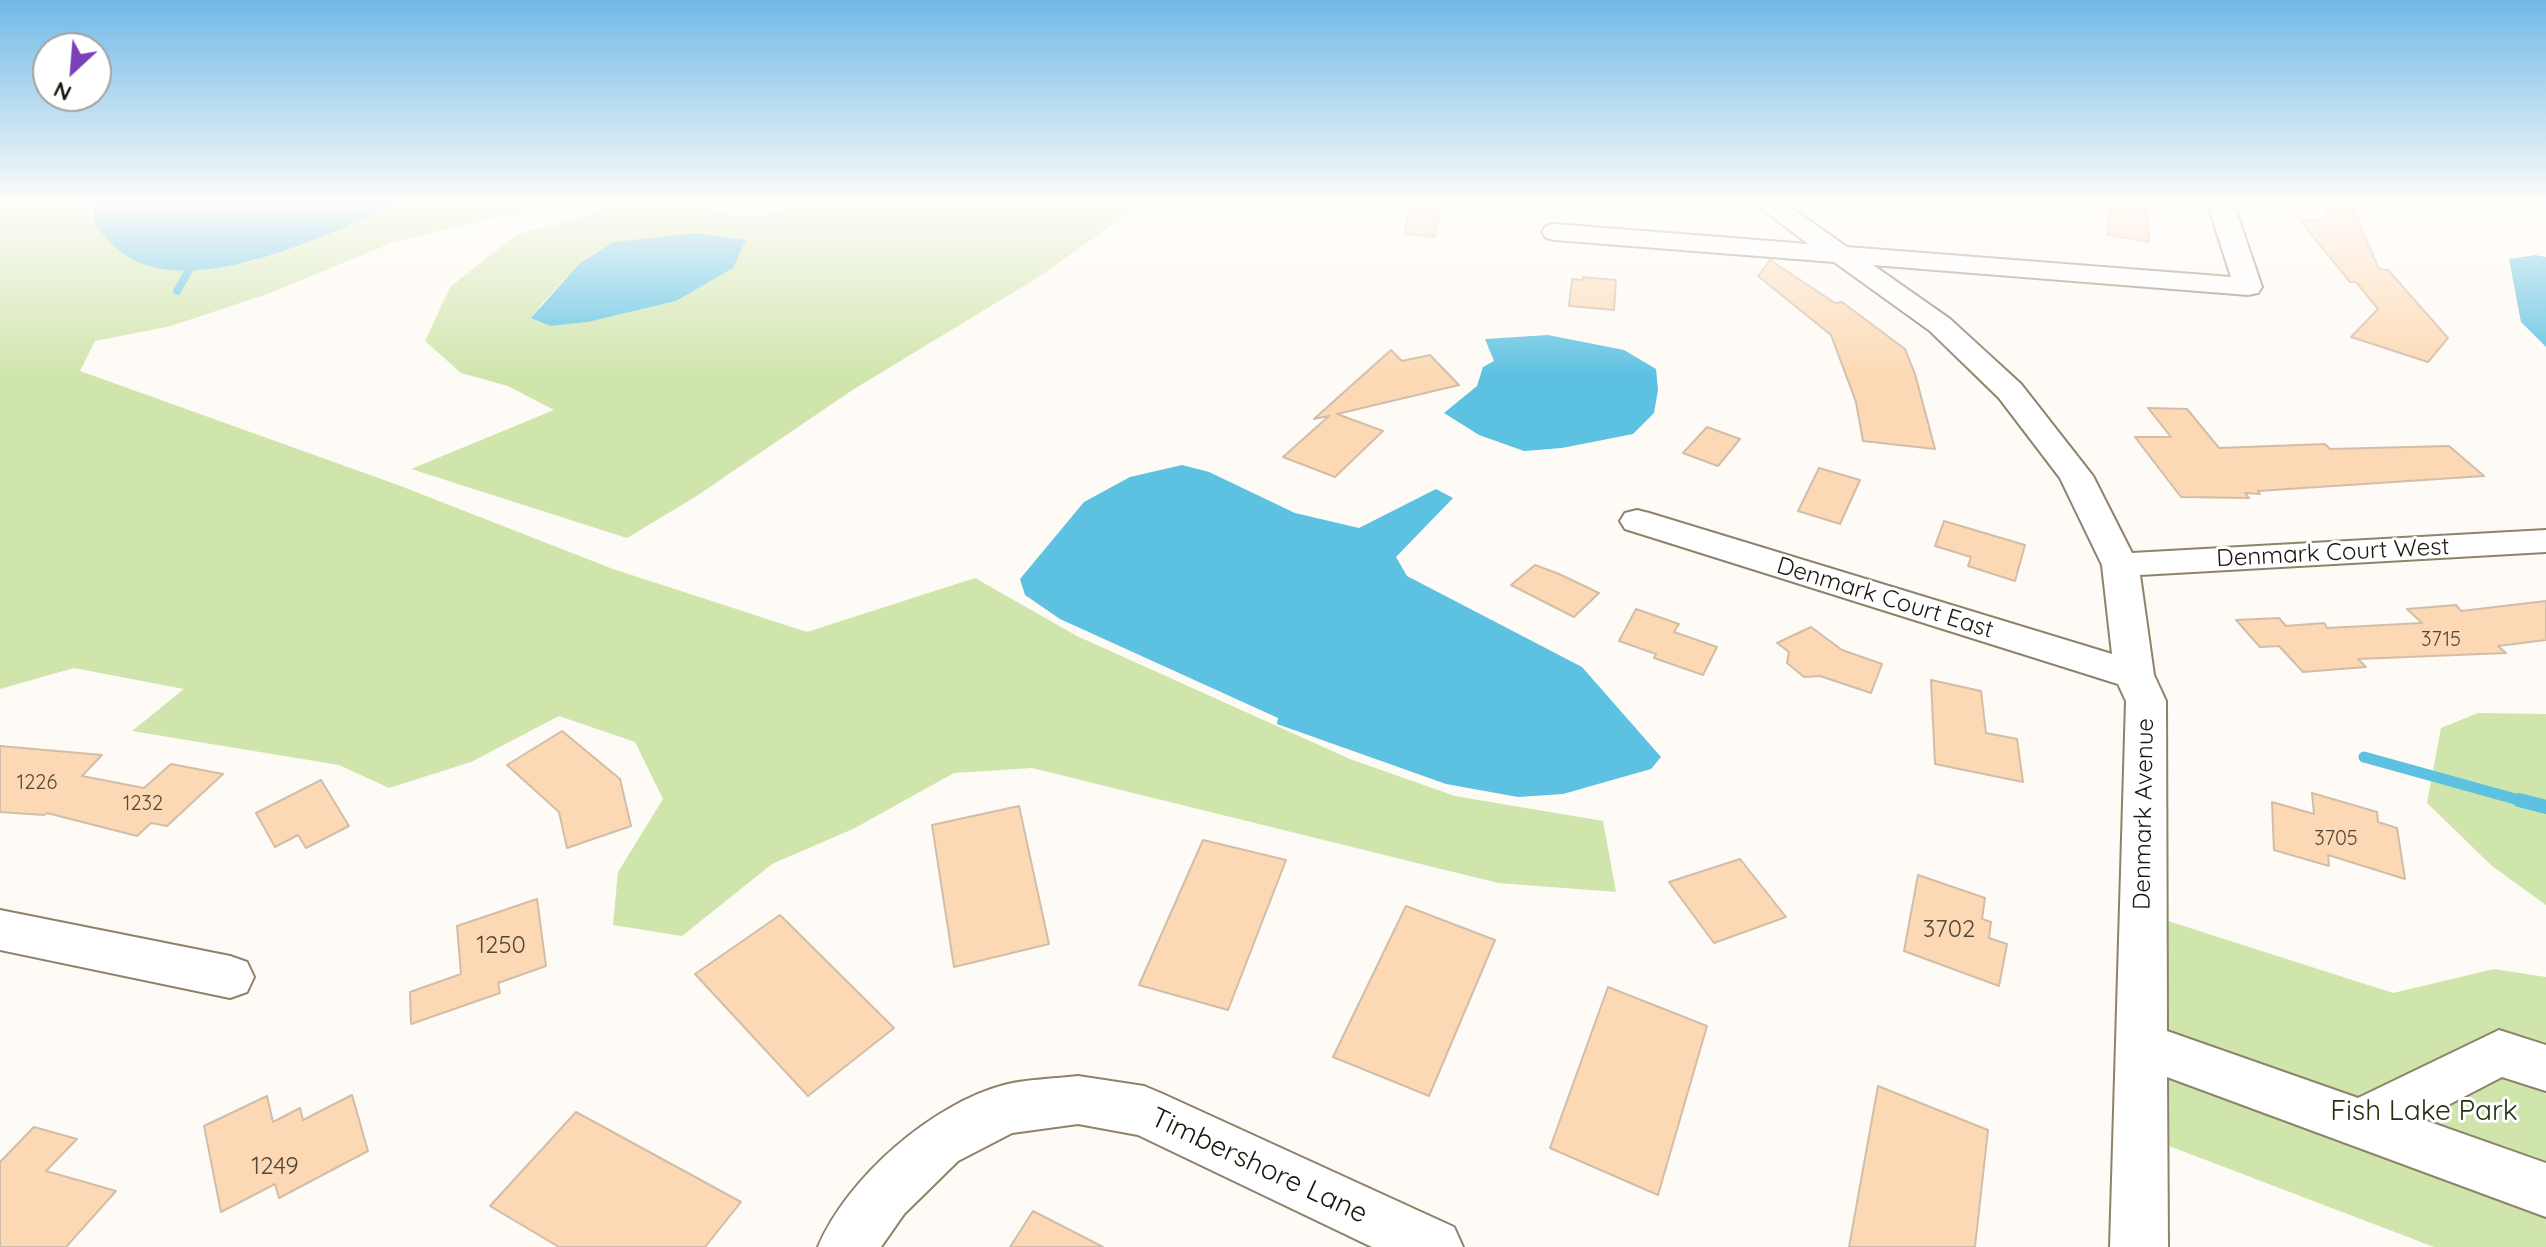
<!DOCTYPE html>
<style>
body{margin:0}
#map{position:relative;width:2546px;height:1247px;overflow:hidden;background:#fefaf5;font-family:Quicksand,sans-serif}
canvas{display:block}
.north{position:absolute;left:32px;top:32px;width:80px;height:80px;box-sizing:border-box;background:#fff;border:2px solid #a4a29e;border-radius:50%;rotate:206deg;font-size:22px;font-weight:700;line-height:32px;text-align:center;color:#1b160d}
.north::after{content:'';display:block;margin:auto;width:28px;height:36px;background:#7c41b7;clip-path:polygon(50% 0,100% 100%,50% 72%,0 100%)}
</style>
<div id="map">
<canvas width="2546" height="1247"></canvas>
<div class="north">N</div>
</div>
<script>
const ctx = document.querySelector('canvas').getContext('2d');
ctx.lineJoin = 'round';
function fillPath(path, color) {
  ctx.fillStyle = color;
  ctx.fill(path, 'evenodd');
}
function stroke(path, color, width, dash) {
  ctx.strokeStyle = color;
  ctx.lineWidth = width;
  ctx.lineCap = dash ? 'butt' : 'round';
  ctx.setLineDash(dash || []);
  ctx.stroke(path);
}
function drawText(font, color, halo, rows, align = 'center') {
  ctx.font = font + ' Quicksand,sans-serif';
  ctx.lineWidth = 6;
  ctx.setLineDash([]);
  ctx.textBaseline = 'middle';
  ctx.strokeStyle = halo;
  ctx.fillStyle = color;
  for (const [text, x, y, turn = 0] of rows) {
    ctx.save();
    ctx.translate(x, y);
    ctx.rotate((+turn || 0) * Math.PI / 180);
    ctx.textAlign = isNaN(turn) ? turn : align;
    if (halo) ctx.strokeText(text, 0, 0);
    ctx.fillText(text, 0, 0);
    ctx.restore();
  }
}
const green = new Path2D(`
 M 0,202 L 95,202 L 92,214 L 246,263 L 320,237 L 403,202 L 566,202 L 560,207 L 493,218 L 391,243 L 270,293 L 171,326 L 95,341 L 80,371 L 398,485 L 613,569 L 807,632 L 975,578 L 1077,636 L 1350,759 L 1455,796 L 1603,821 L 1616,892 L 1498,883 L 1032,768 L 954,773 L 853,829 L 772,864 L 682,936 L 613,925 L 618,872 L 663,799 L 635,742 L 559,716 L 471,762 L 389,788 L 339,765 L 132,731 L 184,689 L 74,668 L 0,689 Z
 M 833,202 L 1145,202 L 1037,278 L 854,389 L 695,497 L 627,538 L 411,469 L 554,410 L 508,386 L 461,373 L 425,341 L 450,287 L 516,235 L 605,210 L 670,205 L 749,216 ZM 695,233 L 676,301 L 588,322 L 551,326 L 538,308 L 579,264 L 613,242 Z
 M 2478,713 L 2546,714 L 2546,905 L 2492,866 L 2427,803 L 2441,728 Z
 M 2143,913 L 2393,993 L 2494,969 L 2546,977 L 2546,1247 L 2434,1247 L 2169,1146 Z`);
const water = new Path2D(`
 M 95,202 L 403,202 C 331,232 177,312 112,244 C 99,231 90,221 95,202 Z
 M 695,233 L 746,240 L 733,268 L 676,301 L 588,322 L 551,326 L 531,318 L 579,264 L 613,242 Z
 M 2535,255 L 2546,257 L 2546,347 L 2521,322 L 2509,259 Z
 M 1548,335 L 1624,350 L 1656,369 L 1658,390 L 1654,413 L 1633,434 L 1562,448 L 1524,451 L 1479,435 L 1444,413 L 1477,386 L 1483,367 L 1494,361 L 1485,339 Z
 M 1182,465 L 1209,472 L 1295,513 L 1359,528 L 1436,489 L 1453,498 L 1396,557 L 1407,576 L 1582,667 L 1661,757 L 1651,769 L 1563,794 L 1518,797 L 1446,784 L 1277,724 L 1278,718 L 1060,619 L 1025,595 L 1020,579 L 1084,502 L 1130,477 Z`);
const streamFar2 = new Path2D(`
 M 177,291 L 196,258`);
const streamFar1 = new Path2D(`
 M 2364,757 L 2526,802`);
const stream = new Path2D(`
 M 2519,800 L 2546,807`);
const building = new Path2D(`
 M 1411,202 L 1443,202 L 1434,237 L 1404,234 Z
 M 2331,202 L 2350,202 L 2379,269 L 2388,270 L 2448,338 L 2428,362 L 2351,337 L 2378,309 L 2356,282 L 2350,282 L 2298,218 L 2323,221 Z
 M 2109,204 L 2147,210 L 2149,242 L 2108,235 Z
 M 1770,260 L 1835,303 L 1842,302 L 1905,349 L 1915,374 L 1935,449 L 1863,441 L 1856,402 L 1831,335 L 1758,276 Z
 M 1583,277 L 1616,280 L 1614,310 L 1569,306 L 1572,279 L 1583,280 Z
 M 1391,350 L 1402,361 L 1430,355 L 1459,385 L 1337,414 L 1383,431 L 1335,477 L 1283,457 L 1329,416 L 1314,419 Z
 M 2148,408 L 2187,409 L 2219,448 L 2325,444 L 2330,449 L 2449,446 L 2484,476 L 2258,491 L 2260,494 L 2245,493 L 2249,498 L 2181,497 L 2135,437 L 2171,437 Z
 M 1707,427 L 1740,439 L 1718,466 L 1683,453 Z
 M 1819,468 L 1860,480 L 1840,524 L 1798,511 Z
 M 1944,521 L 2025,545 L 2015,581 L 1968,566 L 1971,557 L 1935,546 Z
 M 1535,565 L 1559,574 L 1599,593 L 1574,617 L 1511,585 Z
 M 2546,601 L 2546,640 L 2498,646 L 2506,653 L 2358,659 L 2366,667 L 2303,672 L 2279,646 L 2260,647 L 2236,620 L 2279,618 L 2286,626 L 2324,623 L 2327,628 L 2422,623 L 2407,609 L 2456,605 L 2461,611 Z
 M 1636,609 L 1679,624 L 1674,632 L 1717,647 L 1703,675 L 1654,658 L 1656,654 L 1619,641 Z
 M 1811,627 L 1842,650 L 1882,664 L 1871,693 L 1820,676 L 1804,677 L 1787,663 L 1789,652 L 1777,643 Z
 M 1931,680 L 1981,691 L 1986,733 L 2017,739 L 2023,782 L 1935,764 Z
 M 562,731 L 620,779 L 631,826 L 567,848 L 559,812 L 507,765 Z
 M 0,746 L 102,755 L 82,776 L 144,788 L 171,764 L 223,774 L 167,826 L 151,823 L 137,836 L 47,813 L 44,815 L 0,812 Z
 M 321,780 L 349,826 L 306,848 L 298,835 L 275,847 L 256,813 Z
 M 2312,793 L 2377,812 L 2378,822 L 2397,828 L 2405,879 L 2328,855 L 2329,866 L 2274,850 L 2272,802 L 2314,814 Z
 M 1019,806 L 1049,944 L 954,967 L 932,825 Z
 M 1203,840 L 1286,860 L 1228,1010 L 1139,985 Z
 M 1740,859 L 1786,917 L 1714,943 L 1669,882 Z
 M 1918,875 L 1985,898 L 1982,919 L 1991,922 L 1989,938 L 2007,944 L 1999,986 L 1904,951 Z
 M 537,899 L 546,966 L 498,983 L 500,993 L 411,1024 L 410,992 L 461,974 L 457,926 Z
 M 1406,906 L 1495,940 L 1429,1096 L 1333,1057 Z
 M 780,915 L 894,1028 L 808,1096 L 695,974 Z
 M 1608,987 L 1707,1026 L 1658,1195 L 1550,1148 Z
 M 1878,1086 L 1988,1130 L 1975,1247 L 1849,1247 Z
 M 352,1095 L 368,1151 L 279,1198 L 275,1184 L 221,1212 L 204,1126 L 267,1096 L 273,1122 L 300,1108 L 303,1120 Z
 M 576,1112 L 741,1202 L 705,1247 L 559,1247 L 490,1206 Z
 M 34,1127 L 77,1139 L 46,1171 L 116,1191 L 66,1247 L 0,1247 L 0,1162 Z
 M 1033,1211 L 1103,1247 L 1010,1247 Z`);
const minor = new Path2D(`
 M 1753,202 L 1783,202 L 1847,247 L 2231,277 L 2207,202 L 2233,202 L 2262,287 L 2258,293 L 2248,295 L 1873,265 L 1950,319 L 2021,384 L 2093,476 L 2132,553 L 2546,530 L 2546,552 L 2140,575 L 2154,675 L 2166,701 L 2167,1031 L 2358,1098 L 2499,1030 L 2546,1045 L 2546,1091 L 2502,1077 L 2421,1119 L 2546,1163 L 2546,1217 L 2167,1077 L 2168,1247 L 2110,1247 L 2126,701 L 2118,684 L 1625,529 L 1620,521 L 1625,513 L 1637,510 L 1649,513 L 2112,654 L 2102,565 L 2060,478 L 1999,398 L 1930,331 L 1834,262 L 1555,240 L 1546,238 L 1542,232 L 1546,226 L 1555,224 L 1808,244 Z
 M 0,910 L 230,956 L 247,962 L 254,977 L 247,992 L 230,998 L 0,950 Z
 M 1078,1076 L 1144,1086 L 1163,1094 L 1454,1227 L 1463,1247 L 1372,1247 L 1138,1135 L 1078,1124 L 1012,1133 L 958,1161 L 904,1214 L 881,1247 L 818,1247 C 847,1178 932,1104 1004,1085 C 1027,1079 1054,1079 1078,1076 Z`);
const numberNames = [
 ["3715",2441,640],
 ["1226",37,783],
 ["1232",143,804],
 ["3705",2336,839]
];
const streetNames = [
 ["Denmark Court West",2333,553,-3],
 ["Denmark Court East",1885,598,17],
 ["Denmark Avenue",2144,814,-89]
];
const nearNumbernames = [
 ["3702",1949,930],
 ["1250",501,946],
 ["1249",275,1167]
];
const nearParknames = [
 ["Fish Lake Park",2424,1112]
];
const nearStreetnames = [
 ["Timbershore Lane",1259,1166,25]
];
fillPath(green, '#d0e5ac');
fillPath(water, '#5dc1e2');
stroke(streamFar2, '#5dc1e2', 8);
stroke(streamFar1, '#5dc1e2', 11);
stroke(stream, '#5dc1e2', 14);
fillPath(building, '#fcd9b4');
stroke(building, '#d2bea8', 2);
stroke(minor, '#8f826a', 4);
fillPath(minor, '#fff');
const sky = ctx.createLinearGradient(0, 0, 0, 377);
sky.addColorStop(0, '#70b9e6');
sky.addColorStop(0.54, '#fffdfa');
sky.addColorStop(1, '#fffdfa00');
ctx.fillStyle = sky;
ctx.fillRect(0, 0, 2546, 377);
drawText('20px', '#534737', null, numberNames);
drawText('24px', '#1b160d', '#fff', streetNames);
drawText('24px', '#534737', null, nearNumbernames);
drawText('28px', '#263010', '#fff', nearParknames);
drawText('28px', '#1b160d', '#fff', nearStreetnames);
</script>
